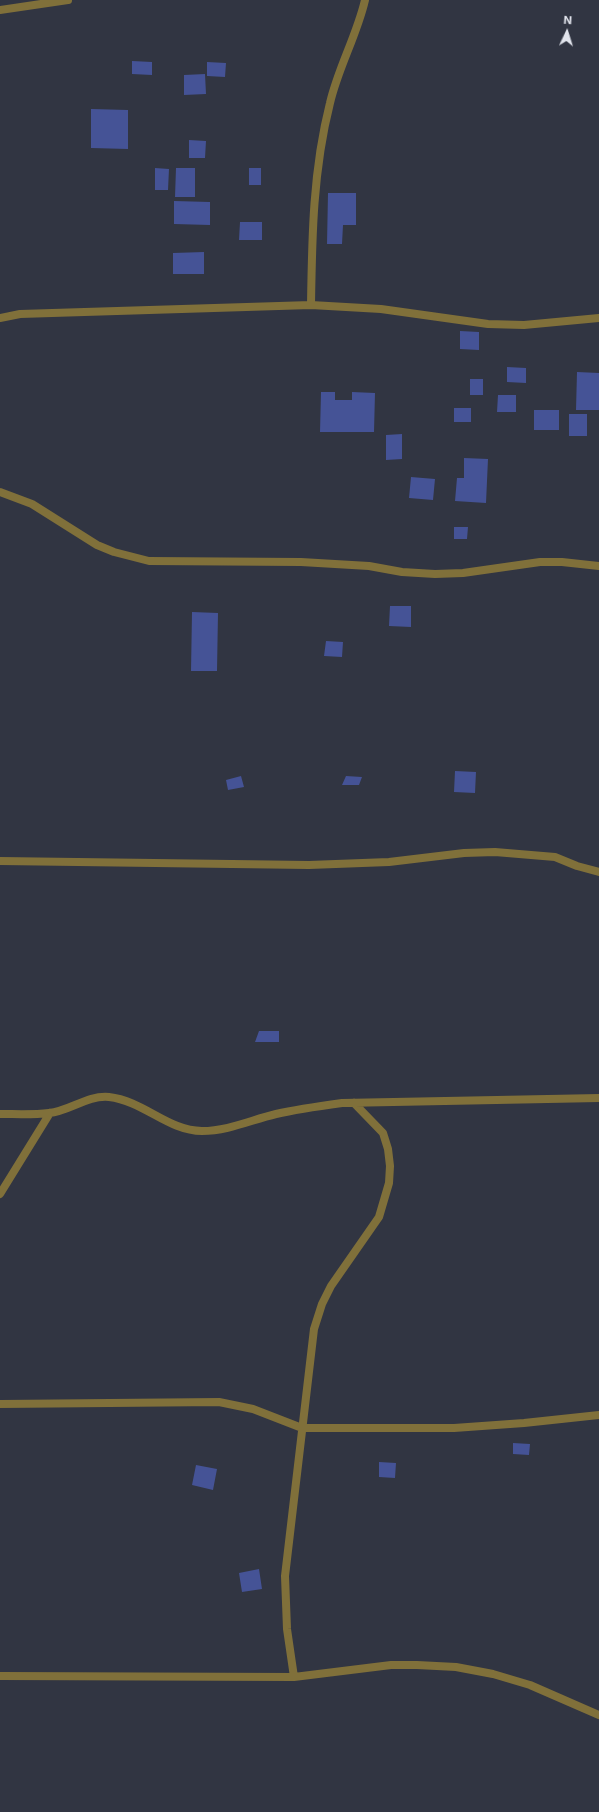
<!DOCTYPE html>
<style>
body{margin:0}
#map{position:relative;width:599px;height:1812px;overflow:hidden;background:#313542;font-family:Inter,sans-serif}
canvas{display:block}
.north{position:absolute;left:547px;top:12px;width:40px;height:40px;-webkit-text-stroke:3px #313542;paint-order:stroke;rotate:4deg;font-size:11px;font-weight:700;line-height:16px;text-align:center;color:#e1e4ec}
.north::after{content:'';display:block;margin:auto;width:14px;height:18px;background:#e1e4ec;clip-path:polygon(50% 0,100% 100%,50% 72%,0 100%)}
</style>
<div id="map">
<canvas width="599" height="1812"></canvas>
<div class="north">N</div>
</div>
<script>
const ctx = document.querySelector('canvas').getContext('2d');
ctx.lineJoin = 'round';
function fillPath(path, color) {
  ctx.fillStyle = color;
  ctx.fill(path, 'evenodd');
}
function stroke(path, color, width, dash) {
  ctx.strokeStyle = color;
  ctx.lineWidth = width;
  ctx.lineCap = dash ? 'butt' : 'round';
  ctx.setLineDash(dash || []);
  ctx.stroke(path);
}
const building = new Path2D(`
 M 132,61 L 152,62 L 152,75 L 132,74 Z
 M 207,62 L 226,63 L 225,77 L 207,76 Z
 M 205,74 L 206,94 L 184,95 L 184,75 Z
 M 91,109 L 128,110 L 128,149 L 91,148 Z
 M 189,140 L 206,141 L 205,158 L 189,158 Z
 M 155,168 L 169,169 L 168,190 L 155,190 Z
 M 176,168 L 195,168 L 195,197 L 175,197 Z
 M 249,168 L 261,168 L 261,185 L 249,185 Z
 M 328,193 L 356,193 L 356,225 L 343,225 L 342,244 L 327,244 Z
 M 174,201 L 210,202 L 210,225 L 174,224 Z
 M 240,222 L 262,222 L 262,240 L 239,240 Z
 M 204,252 L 204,274 L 173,274 L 173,253 Z
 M 460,331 L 479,332 L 479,350 L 460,349 Z
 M 507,367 L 526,368 L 526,383 L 507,382 Z
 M 577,372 L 599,373 L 599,410 L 576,410 Z
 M 470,379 L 483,379 L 483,395 L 470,395 Z
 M 321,392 L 335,392 L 335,400 L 352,400 L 352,392 L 375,393 L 374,432 L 320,432 Z
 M 498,395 L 516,395 L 516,412 L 497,412 Z
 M 454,408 L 471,408 L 471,422 L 454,422 Z
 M 534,410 L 559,410 L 559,430 L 534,430 Z
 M 569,414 L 587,414 L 587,436 L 569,436 Z
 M 402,434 L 402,459 L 386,460 L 386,435 Z
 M 464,458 L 488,459 L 486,503 L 455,501 L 457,478 L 464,478 Z
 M 411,477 L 435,479 L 433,500 L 409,498 Z
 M 454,527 L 468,527 L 467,539 L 454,539 Z
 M 390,606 L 411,606 L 411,627 L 389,626 Z
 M 192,612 L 218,613 L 217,671 L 191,671 Z
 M 326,641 L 343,642 L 342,657 L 324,656 Z
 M 455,771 L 476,772 L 475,793 L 454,792 Z
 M 241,776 L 244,787 L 228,790 L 226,780 Z
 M 346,776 L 362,777 L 359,785 L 342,785 Z
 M 259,1031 L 279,1031 L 279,1042 L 255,1042 Z
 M 513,1443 L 530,1444 L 529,1455 L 513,1454 Z
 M 379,1462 L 396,1463 L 395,1478 L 379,1477 Z
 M 196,1465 L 217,1469 L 213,1490 L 192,1485 Z
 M 259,1569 L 262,1589 L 242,1592 L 239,1573 Z`);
const minor = new Path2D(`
 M 0,10 L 68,0
 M 311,305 C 312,236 313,170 330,103 C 338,68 357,35 365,0
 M 0,318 L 20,314 L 311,305 L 381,309 L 488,324 L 524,325 L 599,318
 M 0,492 L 32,504 L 97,545 L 114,552 L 149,561 L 301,562 L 369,566 L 402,572 L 435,574 L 463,573 L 540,562 L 562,562 L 599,566
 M 0,861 L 309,865 L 389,862 L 464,853 L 495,852 L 555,857 L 577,866 L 599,872
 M 0,1114 C 16,1114 33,1115 49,1113 C 70,1111 87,1095 109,1097 C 144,1101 168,1131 202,1131 C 228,1131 251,1120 276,1114 C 298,1109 320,1106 342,1103 L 599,1098
 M 0,1194 L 50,1113
 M 0,1404 L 219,1402 L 253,1409 L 302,1428 L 454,1428 L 524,1423 L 599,1415
 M 0,1676 L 294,1677 L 391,1665 L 417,1665 L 456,1667 L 493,1674 L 530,1685 L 599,1715
 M 294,1677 L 287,1629 L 285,1576 L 314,1329 L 322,1304 L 331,1286 L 379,1217 L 389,1183 L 390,1166 L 388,1149 L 383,1133 L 354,1103`);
fillPath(building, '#455396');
stroke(minor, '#80703a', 8);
</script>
